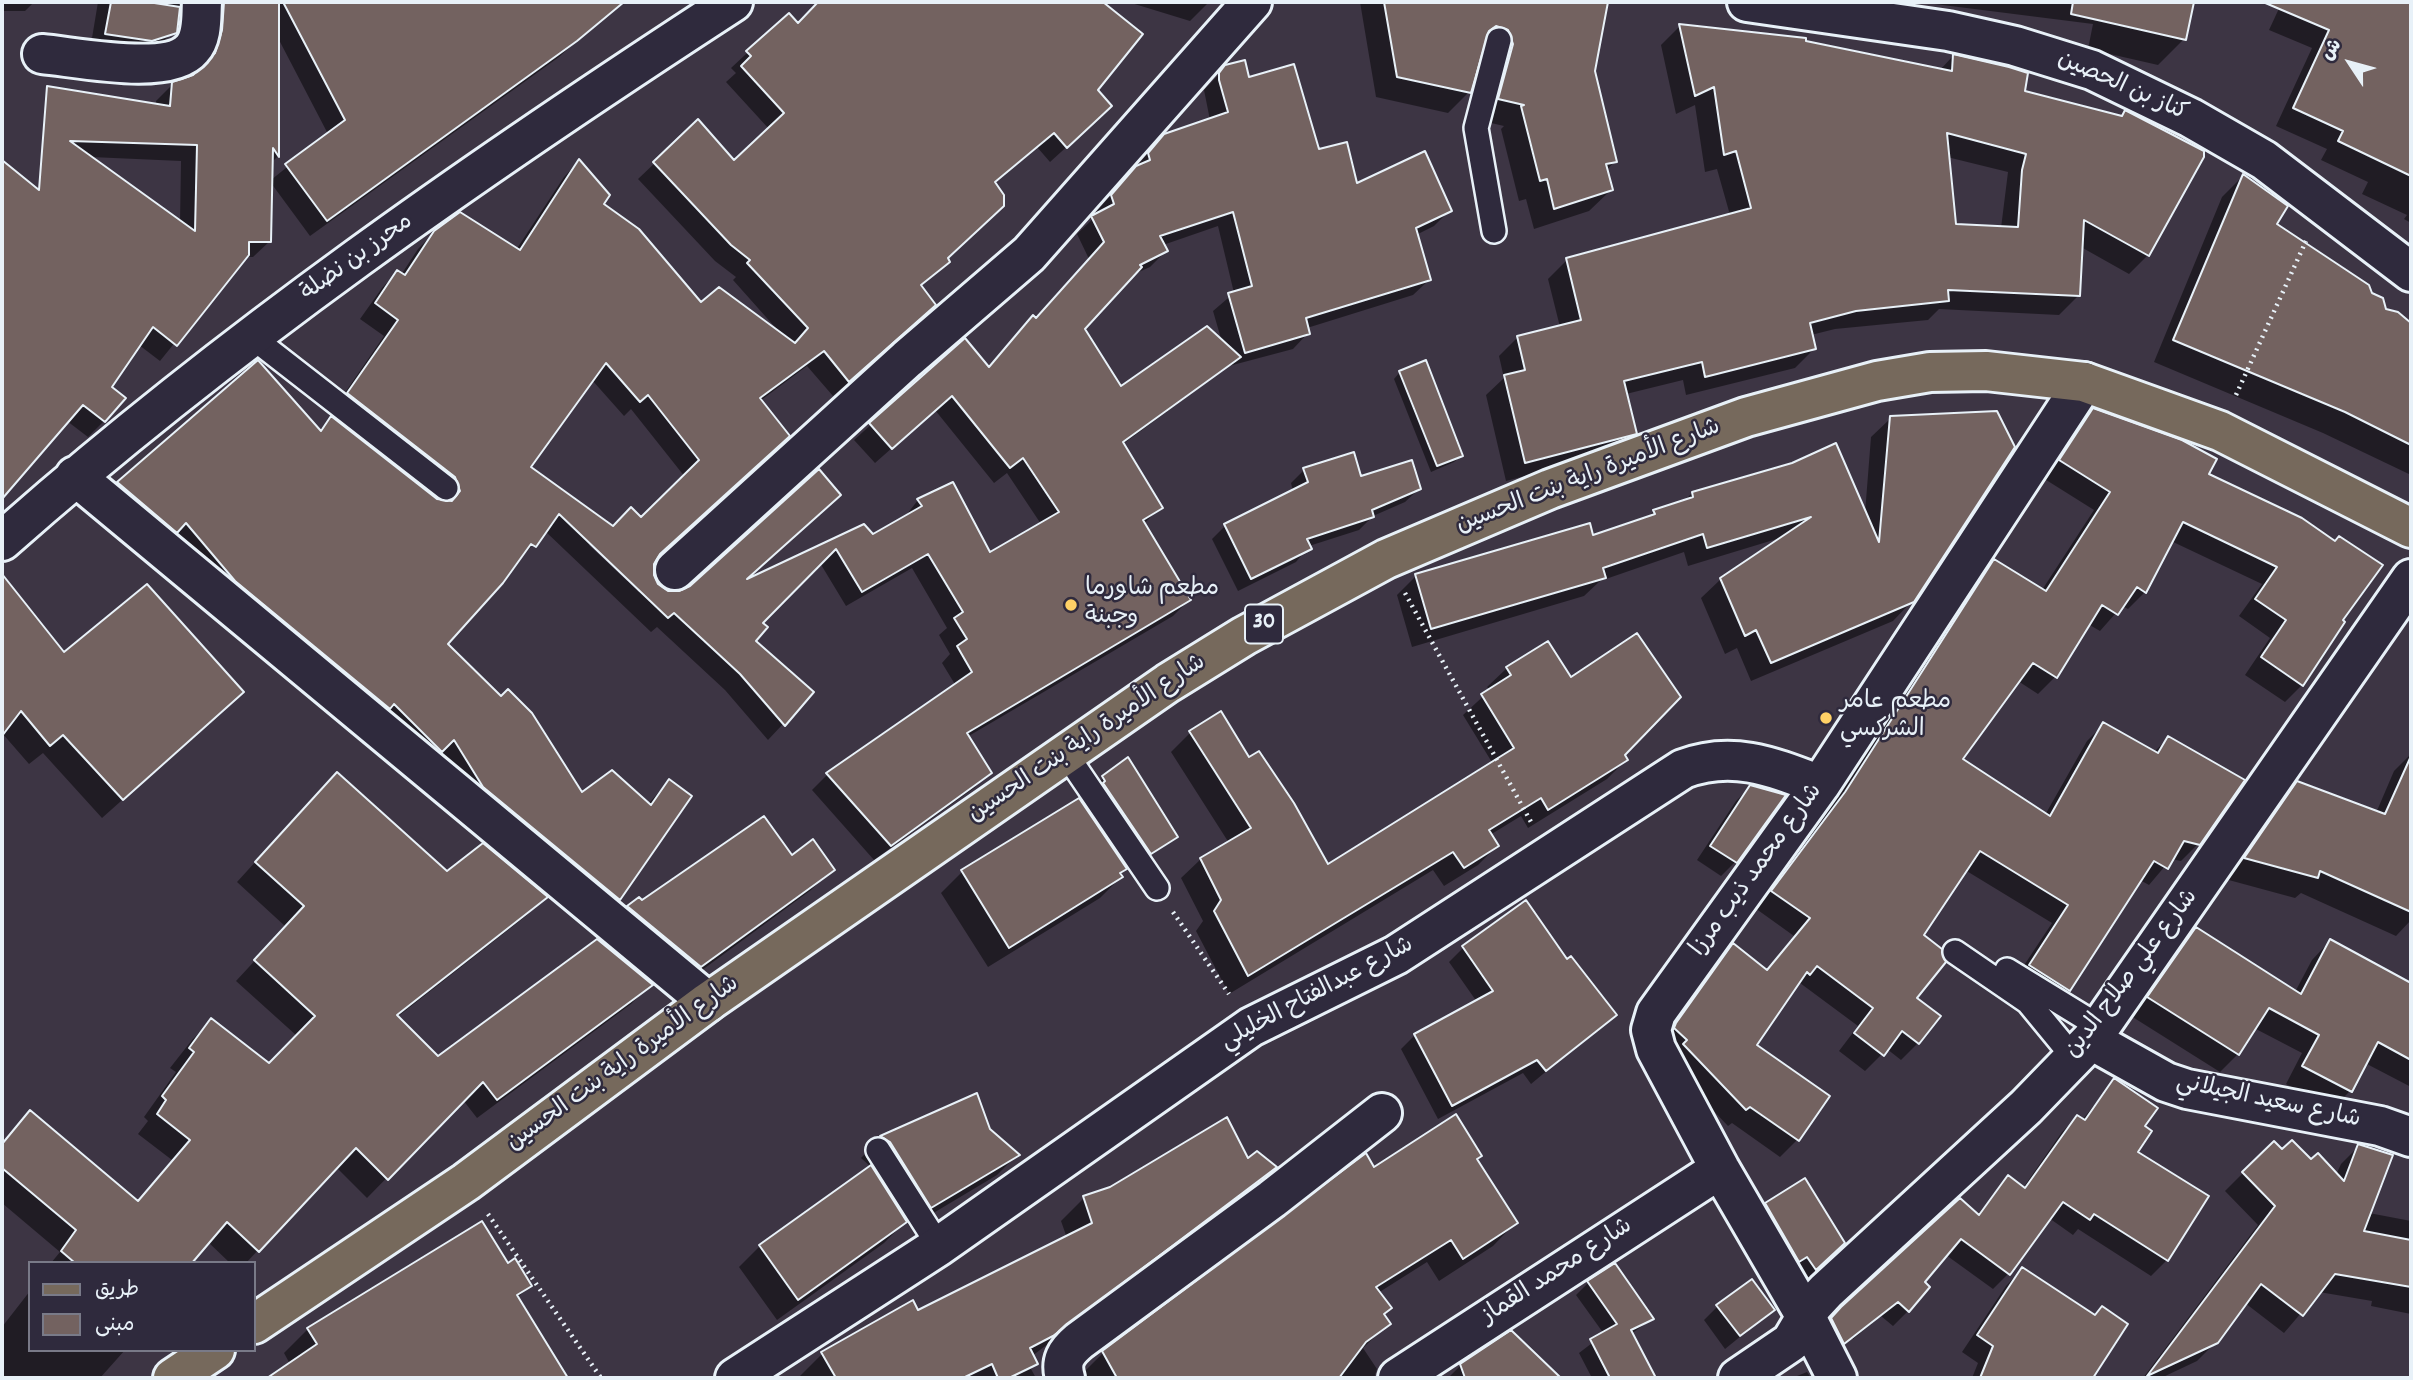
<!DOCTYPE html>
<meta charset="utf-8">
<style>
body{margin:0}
#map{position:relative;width:2413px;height:1380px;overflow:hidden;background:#3d3544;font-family:Dekko,"Playpen Sans Arabic",sans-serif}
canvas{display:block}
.frame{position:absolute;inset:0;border:4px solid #e8f1f8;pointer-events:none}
.legend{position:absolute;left:28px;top:1261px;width:228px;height:91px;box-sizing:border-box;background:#2f2a3d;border:2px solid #797a88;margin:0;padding:9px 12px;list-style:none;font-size:21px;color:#e8f1f8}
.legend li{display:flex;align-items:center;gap:14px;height:35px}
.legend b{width:35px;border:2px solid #797a88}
.north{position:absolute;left:2315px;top:28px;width:70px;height:70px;-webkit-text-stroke:5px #2f2a3d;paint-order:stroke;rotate:306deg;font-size:19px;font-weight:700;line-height:28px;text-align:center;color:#e8f1f8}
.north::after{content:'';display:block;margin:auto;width:24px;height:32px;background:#e8f1f8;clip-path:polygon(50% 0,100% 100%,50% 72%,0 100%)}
</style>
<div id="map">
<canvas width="2413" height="1380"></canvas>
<div class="frame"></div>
<ul class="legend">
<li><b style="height:9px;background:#76695c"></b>طريق</li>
<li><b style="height:19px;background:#736260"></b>مبنى</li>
</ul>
<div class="north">ش</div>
</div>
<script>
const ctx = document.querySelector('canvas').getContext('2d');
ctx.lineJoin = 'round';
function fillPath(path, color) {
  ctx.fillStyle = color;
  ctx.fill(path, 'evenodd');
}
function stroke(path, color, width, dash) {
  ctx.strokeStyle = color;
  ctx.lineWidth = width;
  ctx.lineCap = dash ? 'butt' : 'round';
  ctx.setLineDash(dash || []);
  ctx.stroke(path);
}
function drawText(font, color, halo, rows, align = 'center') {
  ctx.font = font + ' Dekko,"Playpen Sans Arabic",sans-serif';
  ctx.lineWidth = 5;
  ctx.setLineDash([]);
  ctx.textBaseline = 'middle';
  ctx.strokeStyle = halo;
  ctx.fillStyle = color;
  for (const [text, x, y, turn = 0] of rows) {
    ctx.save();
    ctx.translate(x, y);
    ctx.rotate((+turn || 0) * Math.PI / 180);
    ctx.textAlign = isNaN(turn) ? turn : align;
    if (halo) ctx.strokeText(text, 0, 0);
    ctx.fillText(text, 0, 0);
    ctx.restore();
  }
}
const shadow = new Path2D(`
 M 2,2 L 34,2 L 25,11 L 2,11 Z
 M 98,2 L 180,2 L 177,27 L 153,53 L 90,50 Z
 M 200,2 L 607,2 L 604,16 L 559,57 L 310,236 L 271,183 L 270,241 L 253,257 L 244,257 L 160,361 L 139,345 L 110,387 L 104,421 L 88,437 L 67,421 L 2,499 L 2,319 L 6,313 L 2,309 L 2,298 L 10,289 L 2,283 L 2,163 L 38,192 L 72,157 L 80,112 L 156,105 L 156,101 L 173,84 L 197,74 L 202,66 L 208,39 ZM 278,38 L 328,134 L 271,180 L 271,163 L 278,156 ZM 91,157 L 181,161 L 180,223 Z
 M 820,2 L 1100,2 L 1141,34 L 1096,91 L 1094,122 L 1050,162 L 1037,147 L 994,183 L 946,258 L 948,261 L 920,286 L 918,321 L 833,396 L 807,366 L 760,401 L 652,564 L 652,576 L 658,586 L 669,593 L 744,581 L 864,526 L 872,536 L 904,518 L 918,500 L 989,554 L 1041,524 L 1007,473 L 994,483 L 935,410 L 875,463 L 854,440 L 965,340 L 988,368 L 1089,259 L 1077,234 L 1097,215 L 1096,212 L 1149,152 L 1210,120 L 1204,90 L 1226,67 L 1248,80 L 1317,151 L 1356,185 L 1450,210 L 1434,226 L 1416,235 L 1429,280 L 1413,295 L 1307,328 L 1308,333 L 1293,349 L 1229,366 L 1123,444 L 1160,507 L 1144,524 L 1189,600 L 1173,616 L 967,737 L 990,773 L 974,788 L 874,860 L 812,790 L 828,774 L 956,686 L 942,663 L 950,654 L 939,635 L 947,628 L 912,568 L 846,606 L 820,563 L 761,623 L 753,641 L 812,693 L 768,740 L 725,690 L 657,627 L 651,632 L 545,531 L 446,644 L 582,794 L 648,804 L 669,781 L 690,796 L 618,899 L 603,915 L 103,499 L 258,362 L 319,431 L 331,419 L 437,501 L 443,501 L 440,493 L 333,410 L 384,336 L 360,319 L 382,288 L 397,272 L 401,275 L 418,249 L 435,232 L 516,250 L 564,177 L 579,161 L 602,204 L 701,304 L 782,335 L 733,280 L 736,277 L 715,261 L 638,179 L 698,122 L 734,162 L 769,129 L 726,82 L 736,73 L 731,68 L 788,15 L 797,25 ZM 1218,226 L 1234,293 L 1213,311 L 1222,342 L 1121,388 L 1083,329 L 1132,275 L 1150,267 L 1166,251 L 1163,245 ZM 592,380 L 624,416 L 631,409 L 685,477 L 641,519 L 613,528 L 529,467 ZM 592,543 L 639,587 L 639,592 L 589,545 Z
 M 1128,2 L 1209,2 L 1190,21 Z
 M 1360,2 L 1606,2 L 1593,71 L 1615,161 L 1606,171 L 1611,190 L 1589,211 L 1534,229 L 1526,199 L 1519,201 L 1501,129 L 1504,126 L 1478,120 L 1489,52 L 1481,47 L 1469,92 L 1448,113 L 1376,97 Z
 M 1919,2 L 2193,2 L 2184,39 L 2158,65 L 2088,49 L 2093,24 Z
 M 2282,2 L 2385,2 L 2382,9 L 2411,22 L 2411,223 L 2404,219 L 2407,215 L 2362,194 L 2368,182 L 2321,160 L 2327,149 L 2276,126 L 2312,48 L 2269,30 Z
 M 1680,26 L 1804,43 L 1939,71 L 1953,56 L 2023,92 L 2203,157 L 2148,255 L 2129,274 L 2081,247 L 2078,296 L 2059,315 L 1939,309 L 1928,320 L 1835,329 L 1811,335 L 1814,349 L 1795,368 L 1686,395 L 1683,380 L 1626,394 L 1635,433 L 1616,452 L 1506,481 L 1486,395 L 1504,378 L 1499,356 L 1518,337 L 1560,327 L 1548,279 L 1567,260 L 1730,215 L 1717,169 L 1705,172 L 1695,105 L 1676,114 L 1661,45 ZM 1947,157 L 2008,172 L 2001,228 L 1954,225 Z
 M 2243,176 L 2274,225 L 2370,294 L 2384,310 L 2397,314 L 2411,325 L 2411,475 L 2323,433 L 2154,362 L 2222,197 Z
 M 1400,372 L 1461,456 L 1454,462 L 1431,472 L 1394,379 Z
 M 2093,410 L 2206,475 L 2340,621 L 2302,685 L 2285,702 L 2245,675 L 2270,638 L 2239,616 L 2262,584 L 2171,541 L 2145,592 L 2128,609 L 2122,606 L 2100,631 L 2088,624 L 2055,677 L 2038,694 L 2018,681 L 1960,759 L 2045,815 L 2087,741 L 2104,724 L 2154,752 L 2168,738 L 2198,844 L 2181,861 L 2171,859 L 2149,885 L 2140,880 L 2068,990 L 2051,1007 L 2013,982 L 2052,923 L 1965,870 L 1922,936 L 1915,999 L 1918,1043 L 1901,1060 L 1887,1049 L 1865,1071 L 1839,1051 L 1858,1026 L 1800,983 L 1755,1045 L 1828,1097 L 1797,1140 L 1780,1157 L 1732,1123 L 1728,1126 L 1667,1062 L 1659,1046 L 1717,962 L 1734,945 L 1765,971 L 1794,936 L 1755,908 L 1828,811 L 1978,578 L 1995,561 L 2042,590 L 2094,510 L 2043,478 L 2076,428 Z
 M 1891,418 L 1912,601 L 1893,621 L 1751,681 L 1737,648 L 1725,654 L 1701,598 L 1721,579 L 1780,538 L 1688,566 L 1684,552 L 1600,581 L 1584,596 L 1412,647 L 1397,595 L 1416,576 L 1592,538 L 1647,519 L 1654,511 L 1683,502 L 1692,493 L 1865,513 L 1871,437 Z
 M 1304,470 L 1419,489 L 1405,502 L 1373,516 L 1359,530 L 1309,546 L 1296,562 L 1238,591 L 1212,539 L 1225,526 L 1293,491 L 1291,483 Z
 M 15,594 L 64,655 L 222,711 L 102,818 L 43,753 L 29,764 L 2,733 L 2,605 Z
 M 1507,668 L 1626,760 L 1607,779 L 1528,828 L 1521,816 L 1490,835 L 1497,846 L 1478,865 L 1444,886 L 1433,870 L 1229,994 L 1196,931 L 1203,921 L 1181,878 L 1201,859 L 1229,843 L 1171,752 L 1190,733 L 1220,713 L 1248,760 L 1327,866 L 1493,764 L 1463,715 L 1490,690 L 1487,687 Z
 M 2411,754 L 2411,920 L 2396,936 L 2301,893 L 2295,898 L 2225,879 L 2276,805 L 2298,783 L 2376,813 L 2394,771 Z
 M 1128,760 L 1176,837 L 1144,859 L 1096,784 Z
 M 1750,787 L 1783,796 L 1735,862 L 1721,876 L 1697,860 L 1736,801 Z
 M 318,793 L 447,873 L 545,897 L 526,916 L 396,1018 L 438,1059 L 650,985 L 631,1004 L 477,1118 L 463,1100 L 367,1198 L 336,1167 L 246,1263 L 230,1263 L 208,1242 L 190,1263 L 51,1263 L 60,1252 L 2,1203 L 2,1143 L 30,1113 L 137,1202 L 172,1160 L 138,1134 L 148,1121 L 144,1117 L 176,1072 L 170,1068 L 192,1040 L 211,1021 L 269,1065 L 297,1036 L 236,981 L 286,927 L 237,882 Z
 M 792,857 L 832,869 L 811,890 L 679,987 L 607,928 L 639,899 L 642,902 Z
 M 1125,869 L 1119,874 L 1121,877 L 1100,898 L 988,967 L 941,893 L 962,872 Z
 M 1526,903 L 1567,961 L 1614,1015 L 1531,1084 L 1523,1073 L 1438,1119 L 1401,1049 L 1415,1035 L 1477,1002 L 1449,962 L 1463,948 Z
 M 2196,929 L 2295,992 L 2312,960 L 2330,941 L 2411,985 L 2411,1087 L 2365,1063 L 2350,1091 L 2332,1109 L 2286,1084 L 2302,1053 L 2254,1028 L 2238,1054 L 2220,1072 L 2131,1016 L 2178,947 Z
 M 2115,1080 L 2143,1126 L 2135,1152 L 2167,1260 L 2151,1276 L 2078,1229 L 2073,1235 L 2049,1218 L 2009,1273 L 1993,1289 L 1946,1255 L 1922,1282 L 1908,1311 L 1893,1326 L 1881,1316 L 1853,1339 L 1839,1313 L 1977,1215 L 2008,1178 L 2023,1188 L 2062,1132 L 2077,1117 L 2082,1120 Z
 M 976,1096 L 989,1130 L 1017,1155 L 997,1175 L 910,1227 L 906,1221 L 884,1243 L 777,1320 L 739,1267 L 760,1246 L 871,1167 L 861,1158 L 881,1138 Z
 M 2359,1146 L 2369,1213 L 2411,1221 L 2411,1314 L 2371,1306 L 2372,1301 L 2319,1292 L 2284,1333 L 2245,1303 L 2216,1342 L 2197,1361 L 2161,1378 L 2143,1378 L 2258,1225 L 2225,1191 L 2243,1173 L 2282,1151 L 2336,1175 L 2341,1164 Z
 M 1248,1160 L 1275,1167 L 1252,1190 L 1032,1356 L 1036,1364 L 1031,1369 L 1036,1378 L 799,1377 L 822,1354 L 918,1312 L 1067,1238 L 1061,1221 L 1084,1198 Z
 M 1476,1160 L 1516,1222 L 1493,1246 L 1439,1281 L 1427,1262 L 1378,1293 L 1390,1308 L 1383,1316 L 1388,1324 L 1363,1348 L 1377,1369 L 1374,1378 L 1082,1378 L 1080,1376 L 1104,1352 L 1374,1169 Z
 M 1766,1204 L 1829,1257 L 1802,1283 L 1752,1218 Z
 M 507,1265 L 530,1286 L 517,1298 L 566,1378 L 270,1378 L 290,1364 L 284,1353 L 308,1329 Z
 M 2022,1269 L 2094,1317 L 2125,1325 L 2091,1378 L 1972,1378 L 1978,1363 L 1962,1352 L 2006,1286 Z
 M 1588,1283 L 1652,1319 L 1631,1334 L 1654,1378 L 1592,1378 L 1579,1353 L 1604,1334 L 1576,1295 Z
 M 30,1291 L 30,1350 L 125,1350 L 100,1378 L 2,1378 L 2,1327 Z
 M 1718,1306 L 1773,1310 L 1725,1349 L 1704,1320 Z
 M 1511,1333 L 1558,1378 L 1448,1378 L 1461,1365 Z
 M 1807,1372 L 1811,1378 L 1792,1378 Z`);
const building = new Path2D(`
 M 111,2 L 148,2 L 180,7 L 177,33 L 152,41 L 105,34 Z
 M 224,2 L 279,2 L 279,157 L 273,148 L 271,242 L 249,242 L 249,255 L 177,346 L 153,327 L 112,387 L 126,398 L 105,422 L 83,405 L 2,499 L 2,160 L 39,190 L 47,86 L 170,106 L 172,82 L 193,75 L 215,53 L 222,30 ZM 70,141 L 197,145 L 195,231 Z
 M 283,2 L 624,2 L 577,41 L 327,221 L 285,164 L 345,120 Z
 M 818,2 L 1103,2 L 1143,34 L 1098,90 L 1112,106 L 1067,148 L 1054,133 L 995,182 L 1004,195 L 1004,206 L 948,258 L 950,262 L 921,285 L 936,305 L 849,382 L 824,351 L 760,398 L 790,436 L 660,554 L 654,564 L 654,575 L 658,584 L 668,591 L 679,591 L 690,586 L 819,469 L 841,495 L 747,579 L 864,524 L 873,534 L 922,506 L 917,499 L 953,482 L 990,552 L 1059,512 L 1023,458 L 1010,468 L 952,396 L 892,449 L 869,423 L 965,338 L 989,367 L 1033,315 L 1036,318 L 1104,242 L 1091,216 L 1114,204 L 1111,195 L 1136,166 L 1150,160 L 1148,153 L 1164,134 L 1228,112 L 1219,80 L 1219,73 L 1225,65 L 1245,60 L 1249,77 L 1294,64 L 1319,149 L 1347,142 L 1357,183 L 1425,151 L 1452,211 L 1416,228 L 1431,280 L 1306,318 L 1310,334 L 1245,353 L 1228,293 L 1252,286 L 1233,212 L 1160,236 L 1168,251 L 1140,265 L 1142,267 L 1085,329 L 1121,386 L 1207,326 L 1241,357 L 1123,442 L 1163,508 L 1143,520 L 1191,600 L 967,733 L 992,773 L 891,846 L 826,773 L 972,672 L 957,646 L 967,639 L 954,618 L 963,612 L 928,554 L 862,592 L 836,549 L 763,623 L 768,627 L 756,641 L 814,692 L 785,726 L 740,674 L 674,613 L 668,618 L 559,514 L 536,547 L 531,544 L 503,583 L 448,644 L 501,696 L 508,689 L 532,713 L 582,792 L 612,770 L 651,805 L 669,779 L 692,796 L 620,900 L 483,787 L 454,740 L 442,752 L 394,704 L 390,709 L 235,581 L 186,523 L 177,533 L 117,482 L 258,360 L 321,431 L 331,416 L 437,499 L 452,501 L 460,491 L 455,477 L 347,393 L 398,320 L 375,303 L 397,270 L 405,275 L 434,231 L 460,212 L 520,250 L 579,159 L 610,195 L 604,204 L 639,229 L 701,302 L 719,287 L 795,343 L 808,328 L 747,263 L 750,260 L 731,245 L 653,162 L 698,119 L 734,160 L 784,113 L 741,66 L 751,56 L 746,51 L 789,13 L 798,23 ZM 606,363 L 640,402 L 648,395 L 699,460 L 641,517 L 631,507 L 613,526 L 531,467 Z
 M 1384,2 L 1608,2 L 1595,71 L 1617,162 L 1606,164 L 1613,190 L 1554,209 L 1547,179 L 1540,181 L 1521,106 L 1524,105 L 1498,99 L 1513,44 L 1508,30 L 1496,26 L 1489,31 L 1471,93 L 1397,77 Z
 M 2073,2 L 2194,2 L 2186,40 L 2071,14 Z
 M 2263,2 L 2411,2 L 2411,176 L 2338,141 L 2343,131 L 2293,108 L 2329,30 Z
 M 1679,24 L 1806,38 L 1806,41 L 1952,71 L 1953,54 L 2009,67 L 2028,73 L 2025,91 L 2122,116 L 2125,110 L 2204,151 L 2204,157 L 2149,256 L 2084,220 L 2080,296 L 1948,290 L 1949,301 L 1856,311 L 1810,323 L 1816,349 L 1705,377 L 1702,362 L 1624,381 L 1637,434 L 1525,463 L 1504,375 L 1525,370 L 1517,336 L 1581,320 L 1566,258 L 1751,208 L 1736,151 L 1724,155 L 1714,87 L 1695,96 ZM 1947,133 L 2026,154 L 2022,170 L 2018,227 L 1956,224 Z
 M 2243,174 L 2288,206 L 2277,224 L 2369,285 L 2372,293 L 2383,298 L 2386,309 L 2398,312 L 2411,323 L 2411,445 L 2345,412 L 2173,340 Z
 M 1426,360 L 1463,456 L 1437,466 L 1399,371 Z
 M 2093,408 L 2182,440 L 2217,459 L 2209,474 L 2302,518 L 2335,541 L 2339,536 L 2383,565 L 2343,620 L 2345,622 L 2303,686 L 2261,657 L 2286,620 L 2255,599 L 2277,567 L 2183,522 L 2146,593 L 2137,587 L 2118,615 L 2102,605 L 2057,678 L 2033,663 L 1963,759 L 2050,816 L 2103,722 L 2158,753 L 2168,736 L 2245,780 L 2200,845 L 2184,841 L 2168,869 L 2154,861 L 2070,991 L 2029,965 L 2068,905 L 1980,851 L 1924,935 L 1942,949 L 1946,962 L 1917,998 L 1941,1016 L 1919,1044 L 1902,1031 L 1884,1056 L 1854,1033 L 1873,1008 L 1817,966 L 1810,975 L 1807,972 L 1757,1045 L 1830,1096 L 1799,1141 L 1750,1107 L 1746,1110 L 1683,1044 L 1687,1040 L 1674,1028 L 1676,1023 L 1733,943 L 1767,970 L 1810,918 L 1771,891 L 1845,792 L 1994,559 L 2046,591 L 2110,492 L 2059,460 Z
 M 1997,411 L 2015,447 L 1914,602 L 1771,663 L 1756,630 L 1745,636 L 1720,578 L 1811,517 L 1707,548 L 1703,534 L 1603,568 L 1606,578 L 1431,629 L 1415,574 L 1590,523 L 1593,535 L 1655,514 L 1653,510 L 1693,497 L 1692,492 L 1792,463 L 1836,443 L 1879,542 L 1890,416 Z
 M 1354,452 L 1361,476 L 1412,460 L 1421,489 L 1372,510 L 1374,517 L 1307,539 L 1312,549 L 1251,579 L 1224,524 L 1308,482 L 1303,468 Z
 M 2,574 L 64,652 L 147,584 L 244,692 L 123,800 L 63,735 L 50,746 L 21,711 L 2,736 Z
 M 1637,633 L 1681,697 L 1625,755 L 1628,760 L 1548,810 L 1541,798 L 1489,830 L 1499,846 L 1464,868 L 1453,852 L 1248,976 L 1214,911 L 1221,900 L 1200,858 L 1251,828 L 1189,731 L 1221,711 L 1249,757 L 1259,751 L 1294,803 L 1328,864 L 1514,748 L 1481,694 L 1511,675 L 1506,667 L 1548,641 L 1571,677 Z
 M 2411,756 L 2411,912 L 2320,871 L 2318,878 L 2244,858 L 2297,781 L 2385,814 Z
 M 1128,757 L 1178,837 L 1151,854 L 1103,783 L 1105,781 L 1102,776 Z
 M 337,772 L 447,871 L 483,843 L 548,897 L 397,1015 L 438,1056 L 597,939 L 653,985 L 497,1100 L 483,1082 L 388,1180 L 356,1148 L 259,1252 L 227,1222 L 192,1263 L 75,1263 L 61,1251 L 76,1230 L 2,1168 L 2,1144 L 30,1110 L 138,1201 L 190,1140 L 157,1114 L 166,1100 L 162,1096 L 194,1052 L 189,1048 L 211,1018 L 269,1063 L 315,1016 L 254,960 L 304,906 L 255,862 Z
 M 1750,785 L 1786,795 L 1737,863 L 1710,846 Z
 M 1079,798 L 1127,869 L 1120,873 L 1123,877 L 1009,948 L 961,870 Z
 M 764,816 L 792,855 L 813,839 L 835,870 L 701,967 L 627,906 L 639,897 L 642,900 Z
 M 1526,900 L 1567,959 L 1571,956 L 1617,1015 L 1546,1071 L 1537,1060 L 1452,1106 L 1414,1034 L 1493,991 L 1462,946 Z
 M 2196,927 L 2301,994 L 2330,939 L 2411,983 L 2411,1060 L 2378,1042 L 2352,1092 L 2302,1066 L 2319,1035 L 2269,1008 L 2239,1055 L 2147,997 Z
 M 2114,1078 L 2158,1108 L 2145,1126 L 2152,1131 L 2138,1152 L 2209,1196 L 2168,1261 L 2094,1214 L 2090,1220 L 2063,1202 L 2010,1275 L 1961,1239 L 1925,1282 L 1930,1287 L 1909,1312 L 1898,1302 L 1844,1344 L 1831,1318 L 1841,1307 L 1960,1198 L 1979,1215 L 2008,1175 L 2025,1188 L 2077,1115 L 2085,1120 Z
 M 977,1093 L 990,1129 L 1020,1155 L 931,1208 L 890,1142 L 880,1136 Z
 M 1456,1114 L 1482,1156 L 1477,1159 L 1518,1223 L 1463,1259 L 1451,1240 L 1376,1287 L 1392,1308 L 1384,1314 L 1391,1324 L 1366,1342 L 1339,1378 L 1117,1378 L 1102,1351 L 1366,1153 L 1374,1167 Z
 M 1227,1117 L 1248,1158 L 1257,1151 L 1277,1167 L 1053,1336 L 1030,1348 L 1038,1364 L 1009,1378 L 998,1378 L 992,1364 L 963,1378 L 836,1378 L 821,1352 L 913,1300 L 918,1310 L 1092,1223 L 1083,1196 L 1110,1187 Z
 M 2292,1140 L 2311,1159 L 2318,1153 L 2344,1181 L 2358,1144 L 2393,1155 L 2364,1231 L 2411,1240 L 2411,1287 L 2335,1274 L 2303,1316 L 2261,1284 L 2218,1343 L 2147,1376 L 2275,1206 L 2242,1172 L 2274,1141 L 2282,1149 Z
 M 871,1165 L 907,1222 L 798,1300 L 759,1245 Z
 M 1805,1178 L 1845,1243 L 1816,1270 L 1807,1257 L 1799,1262 L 1765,1203 Z
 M 482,1221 L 508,1263 L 515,1258 L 532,1286 L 517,1295 L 568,1378 L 267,1378 L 317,1344 L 307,1328 Z
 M 1615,1263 L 1654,1319 L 1631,1330 L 1656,1378 L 1610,1378 L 1590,1339 L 1617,1324 L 1587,1281 Z
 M 2022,1267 L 2095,1315 L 2102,1306 L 2128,1324 L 2093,1378 L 1980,1378 L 1993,1346 L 1977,1335 Z
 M 1752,1279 L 1775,1310 L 1740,1336 L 1716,1305 Z
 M 1511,1330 L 1561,1378 L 1465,1378 L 1460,1364 Z`);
const path = new Path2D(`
 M 2236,395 L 2306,241
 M 1405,593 L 1531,822
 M 1173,912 L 1229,994
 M 488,1214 L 601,1378`);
const lane = new Path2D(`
 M 1494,231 L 1476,128 L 1499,40
 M 252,337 L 446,488
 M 1066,754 L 1157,888
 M 1955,952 L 2028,1002 L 2074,1058
 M 2007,970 L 2100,1027
 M 878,1150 L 939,1246`);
const street = new Path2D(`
 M 42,54 C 76,57 169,77 192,49 C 203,37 201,17 202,2
 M 75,476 L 708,1002
 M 2,541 C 229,340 479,167 733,2
 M 675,570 L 907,359 L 1029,254 L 1252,2
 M 2091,1040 L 2166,1082 L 2187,1089 L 2380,1126 L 2411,1137
 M 735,1378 L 939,1246 L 1251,1027 L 1396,955 L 1683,769 C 1733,750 1773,767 1820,785
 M 1065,1378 C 1060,1361 1066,1352 1079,1341 L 1272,1199 L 1382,1113
 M 1398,1378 L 1720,1169
 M 1738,1378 L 1791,1342 L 1813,1305 L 1826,1291 L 2026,1107 L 2091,1040 L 2411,579
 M 1837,1378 L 1806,1317 L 1720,1169 L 1656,1049 L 1651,1030 L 1656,1013 L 1820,785 L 2084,382`);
const secondary = new Path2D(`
 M 1747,2 L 1948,31 L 2015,46 L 2092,70 L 2191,118 L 2264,160 L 2411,272`);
const primary = new Path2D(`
 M 254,1324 L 466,1182 L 708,1002 L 1168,683 L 1244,636 L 1386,559 L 1550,489 L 1746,417 L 1877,381 L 1930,372 L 1986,371 L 2084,382 L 2220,431 L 2411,528
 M 173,1378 L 215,1350`);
const markers = [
 [1071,605,7,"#ffd166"],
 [1826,718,7,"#ffd166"]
];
const shields = [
 [1264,624,38]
];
const shieldNames = [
 ["30",1264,624]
];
const streetNames = [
 ["كناز بن الحصين",2122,88,24],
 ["محرز بن نضلة",358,259,-36],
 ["شارع الأميرة راية بنت الحسين",1589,478,-21],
 ["شارع الأميرة راية بنت الحسين",1088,740,-34],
 ["شارع محمد ذيب مرزا",1758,871,-54],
 ["شارع علي صلاح الدين",2133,975,-53],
 ["شارع عبدالفتاح الخليلي",1318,995,-28],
 ["شارع الأميرة راية بنت الحسين",624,1065,-36],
 ["شارع سعيد الجيلاني",2268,1103,12],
 ["شارع محمد القماز",1558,1273,-33]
];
const poiNames = [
 ["مطعم شاورما",1085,591],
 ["وجبنة",1085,619],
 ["مطعم عامر",1840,704],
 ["الشركسي",1840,732]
];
fillPath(shadow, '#0007');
fillPath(building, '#736260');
stroke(building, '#e8f1f8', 2);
stroke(lane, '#e8f1f8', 28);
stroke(street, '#e8f1f8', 44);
stroke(secondary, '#e8f1f8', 44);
stroke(primary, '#e8f1f8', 44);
stroke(path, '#e8f1f8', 4.5, [2, 5]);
stroke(lane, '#2f2a3d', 23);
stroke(street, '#2f2a3d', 38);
stroke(secondary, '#2f2a3d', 38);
stroke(primary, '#76695c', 38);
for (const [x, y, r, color] of markers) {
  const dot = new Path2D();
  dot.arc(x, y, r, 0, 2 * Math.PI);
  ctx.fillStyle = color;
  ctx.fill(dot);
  stroke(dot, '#2f2a3d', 2.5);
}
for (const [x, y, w] of shields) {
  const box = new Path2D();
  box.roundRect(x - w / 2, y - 19.5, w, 39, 5);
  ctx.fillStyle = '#2f2a3d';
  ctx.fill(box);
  stroke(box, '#e8f1f8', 2);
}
drawText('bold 23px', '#e8f1f8', null, shieldNames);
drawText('24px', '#e8f1f8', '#2f2a3d', streetNames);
drawText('24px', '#e8f1f8', '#2f2a3d', poiNames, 'left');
</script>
